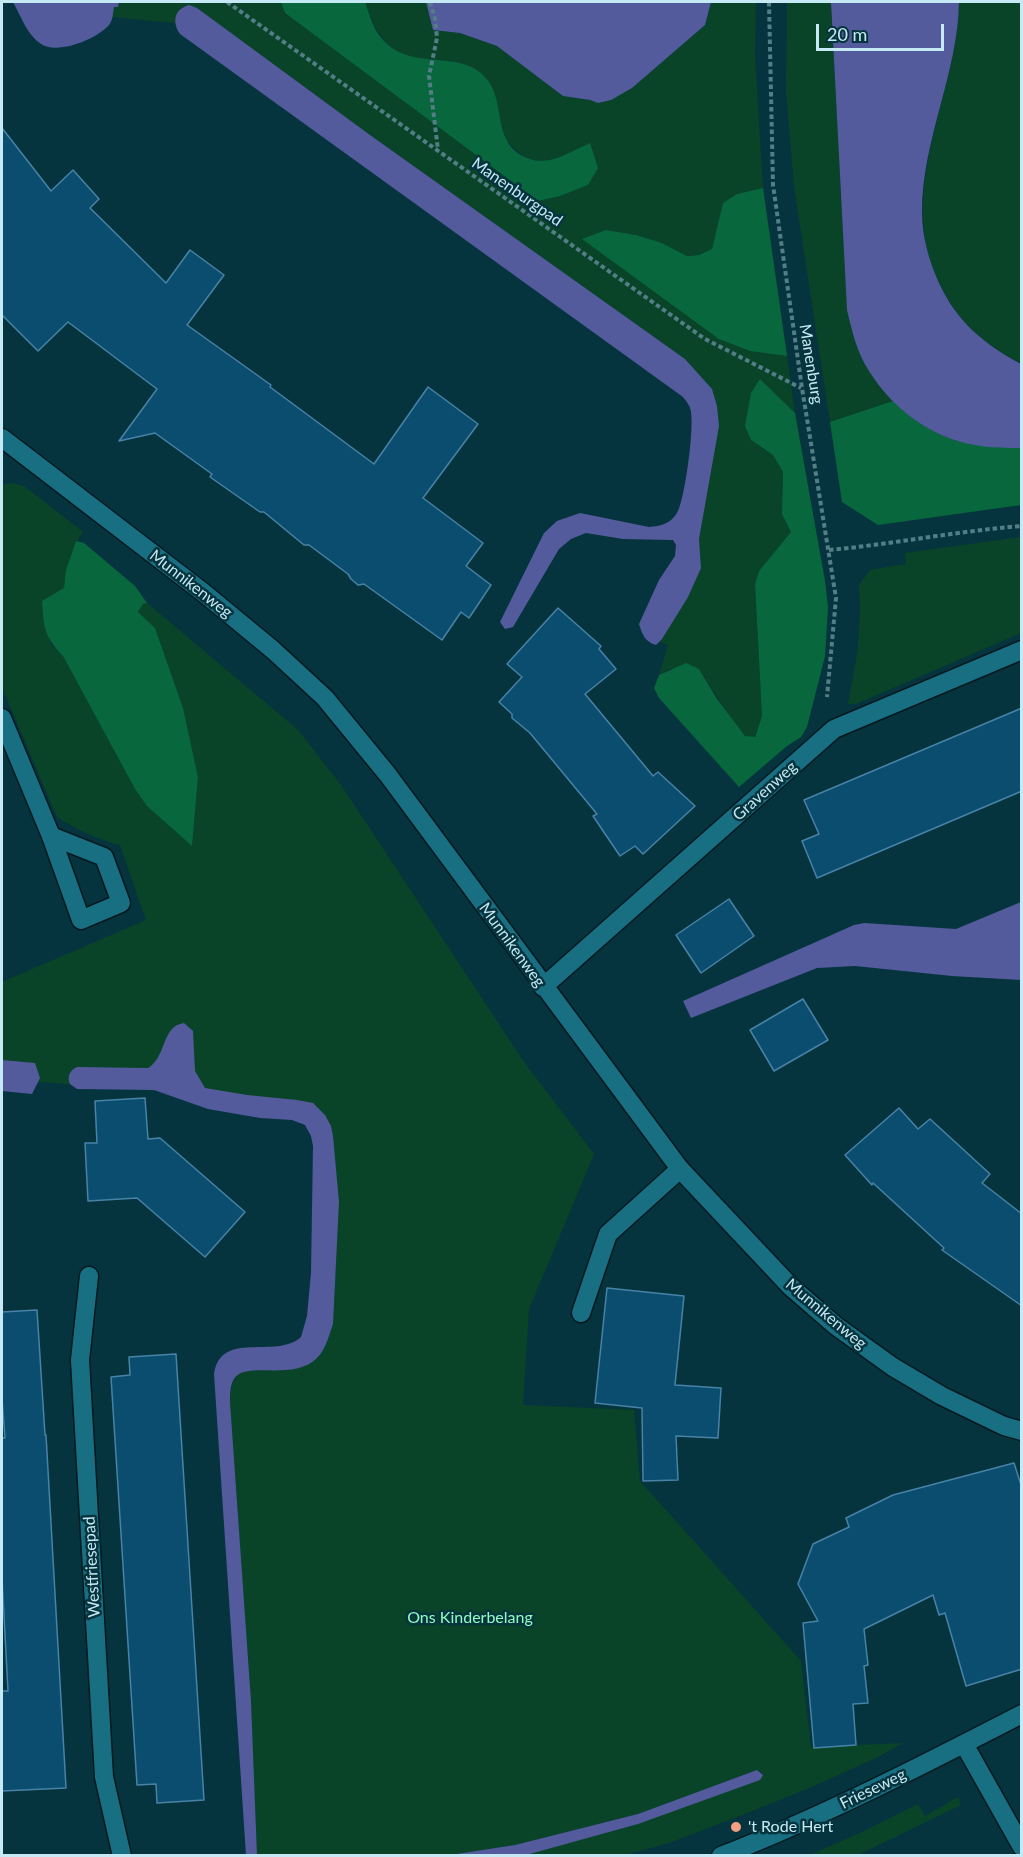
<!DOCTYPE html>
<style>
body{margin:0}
#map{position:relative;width:1023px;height:1857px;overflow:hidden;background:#06343e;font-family:Lato,sans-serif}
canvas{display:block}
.frame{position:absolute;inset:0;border:3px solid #c5eaf5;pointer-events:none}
.scale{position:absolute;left:816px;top:24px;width:128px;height:27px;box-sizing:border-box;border:3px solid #c5eaf5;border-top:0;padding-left:8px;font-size:18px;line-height:21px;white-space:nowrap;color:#c5eaf5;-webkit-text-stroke:4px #06343e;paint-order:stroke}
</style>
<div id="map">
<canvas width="1023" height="1857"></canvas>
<div class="frame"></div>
<div class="scale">20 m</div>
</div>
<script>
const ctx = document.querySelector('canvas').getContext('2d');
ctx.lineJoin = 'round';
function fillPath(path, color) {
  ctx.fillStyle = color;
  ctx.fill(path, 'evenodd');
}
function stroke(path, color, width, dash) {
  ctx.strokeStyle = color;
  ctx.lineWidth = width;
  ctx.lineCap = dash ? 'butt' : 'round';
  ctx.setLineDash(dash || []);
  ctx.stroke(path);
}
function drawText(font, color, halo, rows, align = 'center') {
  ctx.font = font + ' Lato,sans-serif';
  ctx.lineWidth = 5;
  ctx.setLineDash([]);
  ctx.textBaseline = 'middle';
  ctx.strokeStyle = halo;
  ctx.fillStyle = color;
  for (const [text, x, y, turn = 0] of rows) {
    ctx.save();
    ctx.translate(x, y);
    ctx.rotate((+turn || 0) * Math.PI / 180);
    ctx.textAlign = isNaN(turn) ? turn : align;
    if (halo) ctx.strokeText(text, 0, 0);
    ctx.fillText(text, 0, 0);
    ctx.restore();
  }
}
const green = new Path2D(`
 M 119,2 L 281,2 L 285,13 L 538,201 L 560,196 L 588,185 L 590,143 L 559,158 L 542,161 L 529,159 L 518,152 L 506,140 L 499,116 L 454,61 C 444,60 434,61 425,60 C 388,57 376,33 365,2 L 426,2 L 433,30 L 460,33 L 497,46 L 563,96 L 590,100 L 598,103 L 632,88 L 705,25 L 711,2 L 756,2 L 755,55 L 763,188 L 737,194 L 723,203 L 712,249 L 699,255 L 687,256 L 662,243 L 636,235 L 606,230 L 583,239 L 750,351 L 787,356 L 795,413 L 760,379 L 751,440 L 773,455 L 783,472 L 782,514 L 791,532 L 759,571 L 755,584 L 762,716 L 754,738 L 745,736 L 737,728 L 699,669 L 669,669 L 659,675 L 668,645 L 659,641 L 701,568 L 699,539 L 704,505 L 712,389 L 685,359 L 370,135 L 197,8 L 185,6 L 180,9 L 175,23 L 112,17 L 114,7 L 118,7 Z
 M 787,2 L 831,2 L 847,310 C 857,350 866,369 893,401 L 830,422 L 794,186 L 786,91 Z
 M 959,2 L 1021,2 L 1021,364 C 980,341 958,323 937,278 C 896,188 958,93 959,2 Z
 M 11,483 L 24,486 L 83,532 C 70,549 68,567 64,588 C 61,606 55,625 50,643 L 63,656 L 135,789 L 147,806 L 192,845 L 198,777 L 183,708 L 155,628 L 138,612 L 143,604 L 147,603 L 298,730 L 341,785 L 524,1062 L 594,1154 L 529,1309 L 523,1405 L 634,1410 L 640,1481 L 801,1661 L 811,1747 L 903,1743 L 876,1758 L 807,1789 L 737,1817 L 669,1843 L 625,1855 L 522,1855 L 638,1824 L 762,1777 L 761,1772 L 757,1770 L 638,1814 L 515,1845 L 450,1855 L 257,1855 L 251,1701 L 230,1402 C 232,1381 232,1372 255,1370 L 333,1324 L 339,1202 L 331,1126 L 169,1092 L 2,1079 L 2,982 L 146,920 L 120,845 C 97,839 78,830 57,817 L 2,687 L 2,485 Z
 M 1021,537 L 1021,633 L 856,704 L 848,704 L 858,649 L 860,608 L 859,585 L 870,570 L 906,564 L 905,553 Z
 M 958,1797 L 961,1805 L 858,1855 L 813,1856 L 812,1854 L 860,1833 L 918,1804 L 925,1816 Z`);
const forest = new Path2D(`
 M 281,2 L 365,2 C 370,16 374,32 385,42 C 416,73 464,46 489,82 C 506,108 492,146 530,159 C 551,166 571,151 590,143 L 598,168 L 588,185 L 560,196 L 538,201 L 285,13 Z
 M 763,188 L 787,356 L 750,351 L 719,339 L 582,239 L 606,230 L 636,235 L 662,243 L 687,256 L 699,255 L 712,249 L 723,203 L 737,194 Z
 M 760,379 L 795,413 L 825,581 L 828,607 L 825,656 L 807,727 L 801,737 L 787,746 L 739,787 L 659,698 L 654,688 L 659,675 L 686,663 L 699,669 L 717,699 L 745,736 L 755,737 L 762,716 L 755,584 L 759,571 L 791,532 L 782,514 L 783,472 L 773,455 L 751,440 L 745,426 L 751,393 Z
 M 893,401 C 936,441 963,446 1021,448 L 1021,505 L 878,525 L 842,502 L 830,422 Z
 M 76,541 L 84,543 L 135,586 L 147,603 L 143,604 L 138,612 L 155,628 L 183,708 L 198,777 L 192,846 L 147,806 L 135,789 L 63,656 C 44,636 44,628 42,601 L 64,588 L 66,570 Z`);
const water = new Path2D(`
 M 13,2 L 119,2 L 118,7 L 114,7 C 113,13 113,20 109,25 C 97,39 58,55 41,44 C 27,35 21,16 13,2 Z
 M 426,2 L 711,2 L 705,25 L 632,88 L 611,100 L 598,103 L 590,100 L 563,96 L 497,46 L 460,33 L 433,30 Z
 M 831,2 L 959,2 C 958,73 922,140 922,212 C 922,236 929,261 939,283 C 957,322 984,344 1021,364 L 1021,448 C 1006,448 991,448 975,445 C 931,438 892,408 869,371 C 857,353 852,331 847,310 Z
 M 189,5 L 197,8 L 370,135 L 685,359 L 712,389 L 717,406 L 719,426 L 699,539 L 701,568 L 688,597 L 662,639 L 656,645 C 645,642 642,634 639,624 L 659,580 L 675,556 L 676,545 L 673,540 L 623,539 L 586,533 L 571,539 L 559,549 L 513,627 L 505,629 L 500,622 L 544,533 L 557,521 L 580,513 L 649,527 C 661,526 670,524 677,513 C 685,500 694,429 691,413 C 691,407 687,402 683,397 L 180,34 C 172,22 174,9 189,5 Z
 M 1021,902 L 1021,980 L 952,976 L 855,966 L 817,968 L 691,1018 L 683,1001 L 854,925 L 864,923 L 956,929 Z
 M 184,1023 L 193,1031 L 195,1071 L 205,1088 L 247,1095 L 297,1100 L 313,1103 L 325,1115 L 331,1126 L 333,1136 L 339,1202 L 333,1324 C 329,1335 326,1349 317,1358 C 293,1382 246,1360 234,1379 C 230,1385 230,1395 230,1402 L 251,1701 L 257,1855 L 246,1855 L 214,1374 C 221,1329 276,1360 301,1337 L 307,1316 L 311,1273 L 313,1146 L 311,1136 L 305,1125 L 292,1120 L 260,1118 L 208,1109 L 154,1090 L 77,1089 L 70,1084 C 67,1077 69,1071 77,1067 L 148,1068 C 167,1057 161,1026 184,1023 Z
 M 2,1060 L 35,1063 L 40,1078 L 32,1094 L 2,1091 Z
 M 757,1770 L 763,1775 L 760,1780 L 638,1824 L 526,1855 L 450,1855 L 515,1845 L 638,1814 Z`);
const building = new Path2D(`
 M 2,128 L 51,191 L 73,170 L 99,199 L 90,208 L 166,283 L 190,250 L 224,275 L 187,325 L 271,385 L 270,387 L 374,464 L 428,387 L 478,424 L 423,498 L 483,543 L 466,566 L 491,585 L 469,618 L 461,612 L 442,640 L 364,584 L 358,585 L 351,579 L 348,574 L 309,545 L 304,545 L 264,512 L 260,512 L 210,477 L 212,474 L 155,433 L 119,441 L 157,389 L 68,322 L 38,351 L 2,315 Z
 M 558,608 L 601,646 L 599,649 L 616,669 L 585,694 L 653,776 L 658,772 L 695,806 L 643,854 L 635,846 L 620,856 L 593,816 L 597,814 L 530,733 L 512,718 L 512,714 L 499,702 L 522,677 L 507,664 Z
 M 1022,708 L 1022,791 L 817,878 L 802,841 L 819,834 L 804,800 Z
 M 729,899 L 754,936 L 701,973 L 676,935 Z
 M 803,999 L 828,1040 L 774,1071 L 750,1030 Z
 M 145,1098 L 148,1139 L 160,1138 L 245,1212 L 205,1257 L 137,1198 L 88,1201 L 85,1143 L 97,1143 L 95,1101 Z
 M 899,1108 L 918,1129 L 930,1119 L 990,1174 L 982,1183 L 1022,1214 L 1022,1306 L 942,1250 L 944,1248 L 873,1183 L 872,1185 L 845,1155 Z
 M 607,1288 L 684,1296 L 675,1385 L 721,1388 L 718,1438 L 676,1436 L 678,1480 L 643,1481 L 642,1408 L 595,1403 Z
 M 37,1310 L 45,1435 L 46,1435 L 66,1788 L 2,1791 L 2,1691 L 8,1691 L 2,1578 L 2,1438 L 5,1438 L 2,1399 L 2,1312 Z
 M 176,1354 L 204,1800 L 157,1803 L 156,1784 L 137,1785 L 111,1377 L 130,1375 L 129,1357 Z
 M 1014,1463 L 1022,1488 L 1022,1669 L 966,1686 L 945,1613 L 939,1615 L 933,1595 L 864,1629 L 868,1665 L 864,1666 L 868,1703 L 853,1704 L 856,1745 L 814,1748 L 803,1623 L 818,1621 L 798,1584 L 813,1544 L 849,1527 L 846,1518 L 893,1495 Z`);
const path = new Path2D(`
 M 227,2 L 705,339 L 801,388
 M 430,2 L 435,19 L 437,38 L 429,76 L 438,150
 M 769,2 L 773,185 L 802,388 L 836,598 L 827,697
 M 829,550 C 894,544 957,531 1022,526`);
const service = new Path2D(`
 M 51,836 L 104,857 L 121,903 L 81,920 Z
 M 581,1313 L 608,1234 L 680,1169`);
const minor = new Path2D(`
 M 2,438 L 204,593 L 273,650 L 325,698 L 388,775 L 680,1169 L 791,1287 L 836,1326 L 893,1367 L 942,1396 L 1004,1426 L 1022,1431
 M 2,718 L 51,836
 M 543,987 L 834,729 L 1022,650
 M 89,1276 L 80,1360 L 104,1777 L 122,1856
 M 964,1744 L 1022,1847
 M 721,1856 C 824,1816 923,1765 1022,1714`);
const markers = [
 [736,1827,6,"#f39f86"]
];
const streetNames = [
 ["Manenburgpad",517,192,35],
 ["Manenburg",811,364,81],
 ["Munnikenweg",191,584,38],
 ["Gravenweg",765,791,-42],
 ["Munnikenweg",512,945,54],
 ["Munnikenweg",826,1314,40],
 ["Westfriesepad",92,1567,-93],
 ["Frieseweg",873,1789,-26]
];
const parkNames = [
 ["Ons Kinderbelang",470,1618]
];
const poiNames = [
 ["'t Rode Hert",748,1827]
];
fillPath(green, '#094428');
fillPath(forest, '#09673e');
fillPath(water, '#535b9d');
fillPath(building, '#0a4d6e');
stroke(building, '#4883a7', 1.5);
stroke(service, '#021920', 21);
stroke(minor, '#021920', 21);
stroke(path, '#537e88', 4, [4.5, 3]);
stroke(service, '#196f82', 18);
stroke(minor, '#196f82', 18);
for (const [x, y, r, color] of markers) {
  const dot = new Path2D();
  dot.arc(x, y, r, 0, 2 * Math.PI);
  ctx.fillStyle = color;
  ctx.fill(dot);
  stroke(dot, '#06343e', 2);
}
drawText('16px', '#c5eaf5', '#06343e', streetNames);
drawText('16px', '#8ffdbd', '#06343e', parkNames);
drawText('16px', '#c5eaf5', '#06343e', poiNames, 'left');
</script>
